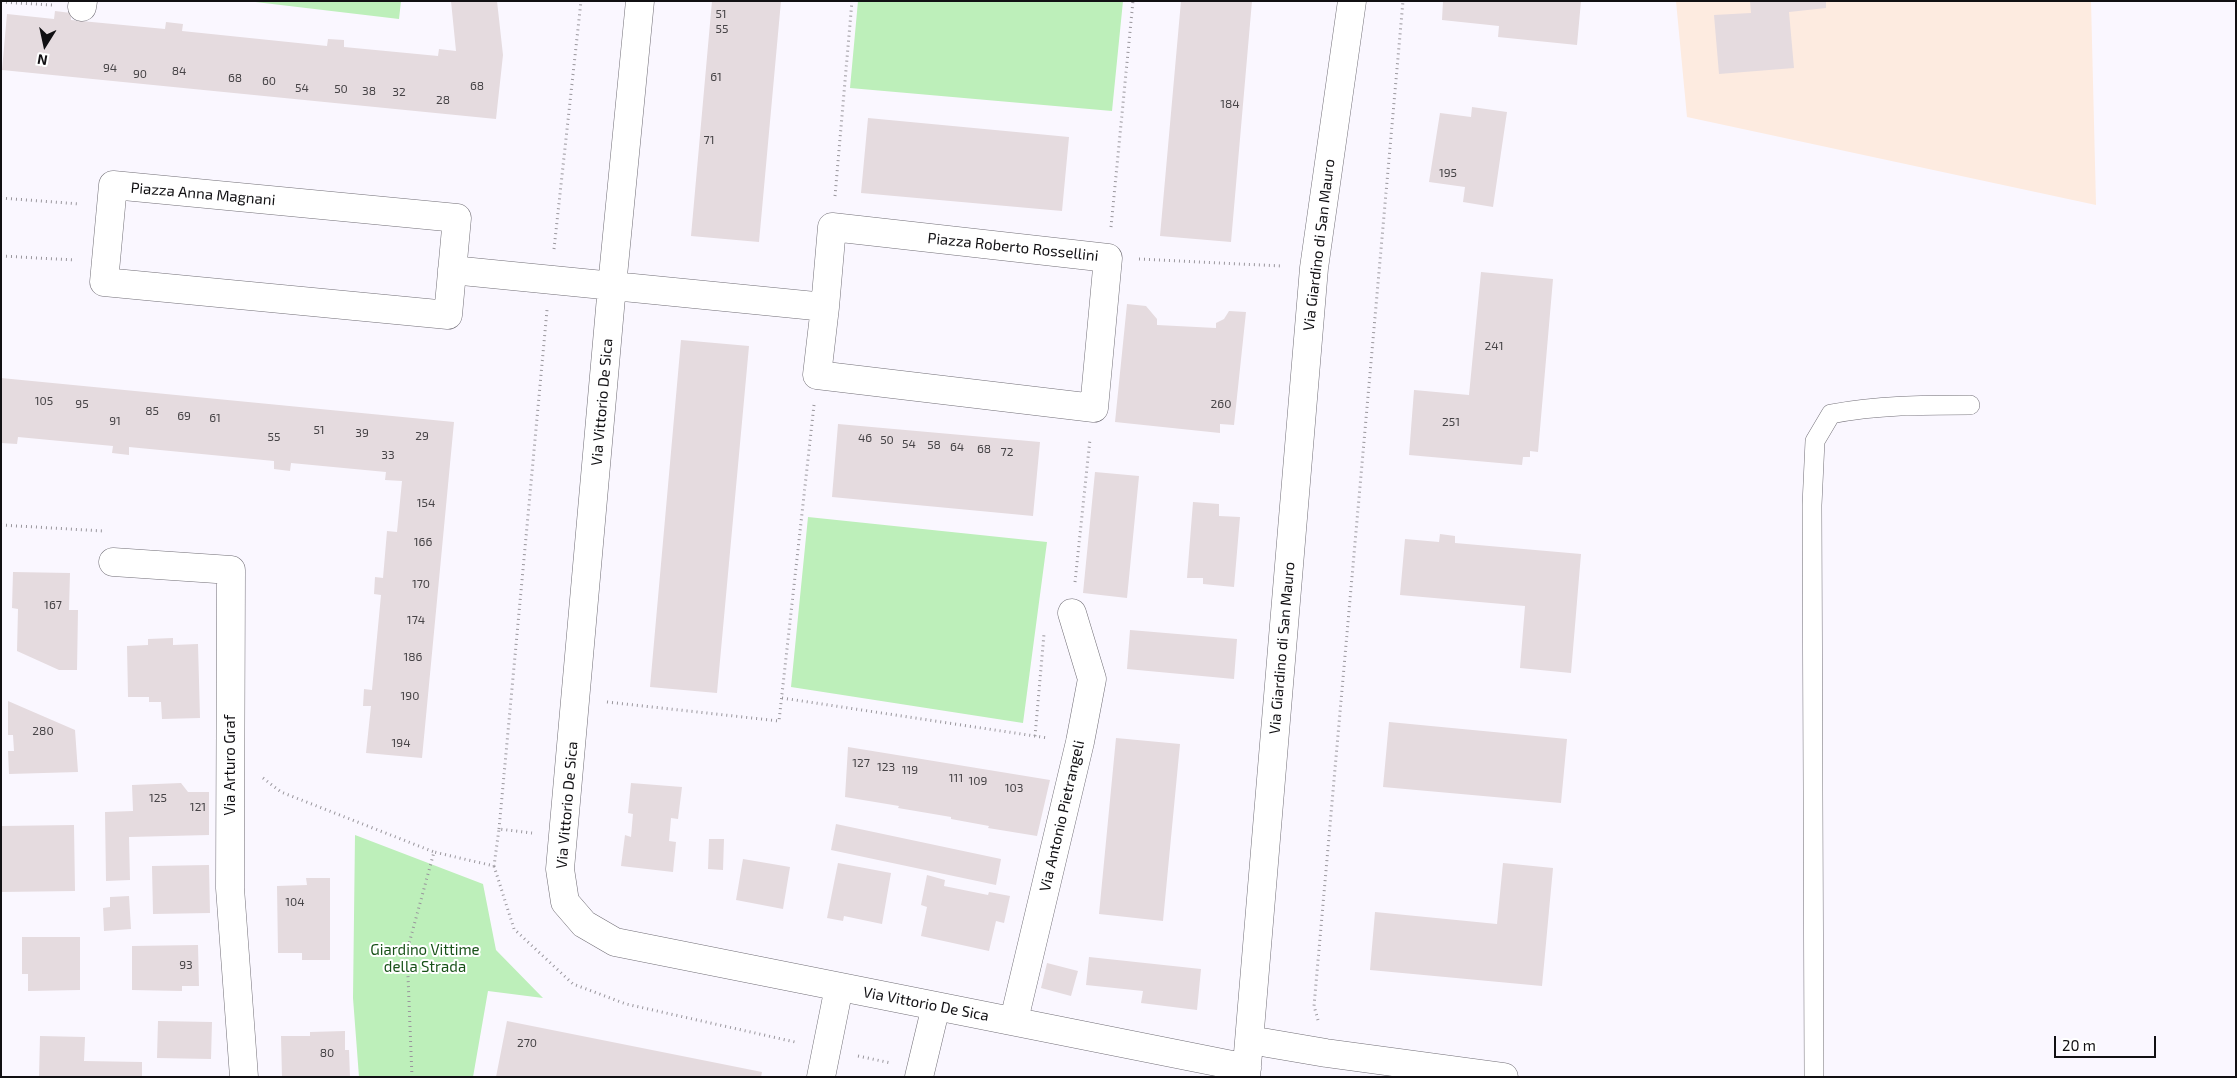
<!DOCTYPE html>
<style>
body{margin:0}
#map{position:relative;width:2237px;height:1078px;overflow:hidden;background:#faf7ff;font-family:"Exo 2",sans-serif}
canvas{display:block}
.frame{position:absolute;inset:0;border:2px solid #111013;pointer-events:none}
.north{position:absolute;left:20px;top:20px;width:50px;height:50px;-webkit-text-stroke:4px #fff;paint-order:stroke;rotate:190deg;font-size:14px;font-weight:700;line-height:20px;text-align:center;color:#111013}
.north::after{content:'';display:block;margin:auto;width:18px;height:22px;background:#111013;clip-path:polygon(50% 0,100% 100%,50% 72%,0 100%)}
.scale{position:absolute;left:2054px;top:1036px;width:102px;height:22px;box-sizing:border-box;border:2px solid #111013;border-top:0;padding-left:6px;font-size:15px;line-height:18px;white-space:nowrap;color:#111013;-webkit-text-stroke:4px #fff;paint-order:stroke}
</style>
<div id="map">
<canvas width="2237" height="1078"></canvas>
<div class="frame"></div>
<div class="north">N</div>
<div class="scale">20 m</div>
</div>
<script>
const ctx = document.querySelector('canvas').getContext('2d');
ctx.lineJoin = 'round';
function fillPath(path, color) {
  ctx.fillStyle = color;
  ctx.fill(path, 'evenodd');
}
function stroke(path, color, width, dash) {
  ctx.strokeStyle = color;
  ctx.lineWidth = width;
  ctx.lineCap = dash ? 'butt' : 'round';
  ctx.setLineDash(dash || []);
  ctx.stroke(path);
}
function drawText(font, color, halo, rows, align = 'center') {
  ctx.font = font + ' "Exo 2",sans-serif';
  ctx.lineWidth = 4;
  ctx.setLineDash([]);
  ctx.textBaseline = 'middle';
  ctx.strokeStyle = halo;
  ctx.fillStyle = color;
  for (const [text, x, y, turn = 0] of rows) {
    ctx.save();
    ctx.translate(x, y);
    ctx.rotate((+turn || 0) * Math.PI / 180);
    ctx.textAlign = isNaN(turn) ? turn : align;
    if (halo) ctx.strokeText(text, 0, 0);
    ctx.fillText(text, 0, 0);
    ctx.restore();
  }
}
const education = new Path2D(`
 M 1676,1 L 2091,1 L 2096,205 L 1687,117 Z`);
const green = new Path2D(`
 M 247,1 L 401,1 L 399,19 Z
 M 858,1 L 1123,1 L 1112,111 L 850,88 Z
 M 808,517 L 1047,542 L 1023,723 L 791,687 Z
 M 355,835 L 483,884 L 496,950 L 543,998 L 488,991 L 473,1077 L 359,1077 L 353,998 Z`);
const building = new Path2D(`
 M 451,1 L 497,1 L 503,55 L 496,119 L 2,70 L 7,14 L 54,19 L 55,11 L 71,13 L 71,20 L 165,29 L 166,22 L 183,24 L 182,31 L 327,46 L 328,39 L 344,40 L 344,47 L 438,56 L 439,49 L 456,51 Z
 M 712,1 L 781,1 L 759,242 L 691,236 Z
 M 1181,1 L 1252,1 L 1231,242 L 1160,236 Z
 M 1443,1 L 1581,1 L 1577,45 L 1498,37 L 1499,26 L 1442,20 Z
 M 1750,1 L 1826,1 L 1826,8 L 1789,12 L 1794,68 L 1719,74 L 1714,15 L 1751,13 Z
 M 1472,107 L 1507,112 L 1493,207 L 1463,202 L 1465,187 L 1429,182 L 1440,113 L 1471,117 Z
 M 868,118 L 1069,137 L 1062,211 L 861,193 Z
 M 1481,272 L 1553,279 L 1538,452 L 1530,451 L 1530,457 L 1523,457 L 1522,465 L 1409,455 L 1414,390 L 1469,395 Z
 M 1127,304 L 1146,306 L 1157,319 L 1157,325 L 1216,328 L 1216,323 L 1224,319 L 1229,311 L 1246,312 L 1234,425 L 1220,424 L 1220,433 L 1115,422 Z
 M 681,340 L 749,346 L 717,693 L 650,687 Z
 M 1,378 L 454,422 L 422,758 L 366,753 L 371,706 L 363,706 L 364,689 L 372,690 L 381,595 L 374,594 L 375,577 L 383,578 L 387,531 L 397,532 L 402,481 L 385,480 L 386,472 L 291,463 L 290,471 L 274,469 L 274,461 L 129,447 L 129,455 L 112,453 L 113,446 L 18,437 L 17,444 L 1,443 Z
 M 838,424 L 1040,442 L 1033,516 L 832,497 Z
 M 1095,472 L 1139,476 L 1127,598 L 1083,593 Z
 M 1193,502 L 1219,504 L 1219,516 L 1240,517 L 1234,587 L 1203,584 L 1203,578 L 1187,578 Z
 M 1440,534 L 1455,536 L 1455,543 L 1581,554 L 1571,673 L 1520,668 L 1525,606 L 1400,595 L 1405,539 L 1439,542 Z
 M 13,572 L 70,573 L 69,610 L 78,610 L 77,670 L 59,670 L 17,651 L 18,609 L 12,608 Z
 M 1130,630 L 1237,639 L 1234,679 L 1127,669 Z
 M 173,638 L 173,645 L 198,644 L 200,718 L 162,719 L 161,702 L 149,702 L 149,697 L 128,697 L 127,646 L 148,645 L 148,639 Z
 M 8,701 L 75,730 L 78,772 L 9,774 L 8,751 L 14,751 L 13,735 L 8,735 Z
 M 1389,722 L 1567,739 L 1561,803 L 1383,787 Z
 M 1116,738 L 1180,744 L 1163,921 L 1099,914 Z
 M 848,747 L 1050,780 L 1037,836 L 988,828 L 989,826 L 951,819 L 951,817 L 898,808 L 899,806 L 845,797 Z
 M 181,783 L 188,792 L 209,792 L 209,835 L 129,837 L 130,880 L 106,881 L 105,812 L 133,811 L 132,785 Z
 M 631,783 L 682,787 L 678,819 L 671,818 L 669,841 L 676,842 L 673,872 L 621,866 L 625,835 L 631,837 L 633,814 L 628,813 Z
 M 836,824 L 1001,859 L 996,885 L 831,850 Z
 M 74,825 L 75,891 L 1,892 L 1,826 Z
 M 709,839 L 724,839 L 723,870 L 708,869 Z
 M 743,859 L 790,867 L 783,909 L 736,900 Z
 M 838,863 L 891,873 L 882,924 L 844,916 L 843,921 L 827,918 Z
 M 1503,863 L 1553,868 L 1542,986 L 1370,970 L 1375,912 L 1497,924 Z
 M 209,865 L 210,913 L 153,914 L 152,866 Z
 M 927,875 L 945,880 L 944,886 L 988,895 L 989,892 L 1010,896 L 1004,923 L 996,921 L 989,951 L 921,936 L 927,907 L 921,905 Z
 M 306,878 L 330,878 L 330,960 L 302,960 L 302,953 L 278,953 L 277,886 L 307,885 Z
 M 129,896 L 131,929 L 104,931 L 103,908 L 110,907 L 110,897 Z
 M 22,937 L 80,937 L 80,990 L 28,991 L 28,974 L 22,974 Z
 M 198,945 L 199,986 L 182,986 L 182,991 L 132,990 L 132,946 Z
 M 1089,957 L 1201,969 L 1197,1010 L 1141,1003 L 1143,991 L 1086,985 Z
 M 1047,963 L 1078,971 L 1071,996 L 1041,988 Z
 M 158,1021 L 212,1022 L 211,1059 L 157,1058 Z
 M 507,1021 L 762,1072 L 761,1077 L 496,1077 Z
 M 345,1031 L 345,1050 L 349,1050 L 350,1077 L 282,1077 L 281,1036 L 310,1036 L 310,1032 Z
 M 40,1036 L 85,1037 L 84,1061 L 142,1062 L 142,1077 L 39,1077 Z`);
const path = new Path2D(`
 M 1,2 L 52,5
 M 835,196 L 852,1
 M 1,198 L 80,204
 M 1111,227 L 1133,1
 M 554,249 L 581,1
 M 1,256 L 75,260
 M 1139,259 L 1282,266
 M 1,525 L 103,531
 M 1075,582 L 1090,439
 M 782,698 L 1048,738
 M 607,702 L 779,721 L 814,405
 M 1035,736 L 1044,634
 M 263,778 L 281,792 L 434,852
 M 499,829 L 547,310
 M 494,866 L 514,929 L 573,984 L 626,1004 L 795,1042
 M 1318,1020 L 1314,1006 L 1403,1
 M 858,1056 L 891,1063
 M 412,1077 L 407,951 L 434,852 L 494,866 L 499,829 L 532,833`);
const lane = new Path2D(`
 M 1814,1077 L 1812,505 L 1815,441 L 1831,414 C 1878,405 1923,405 1970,405`);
const street = new Path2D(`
 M 640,1 L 612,286 L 560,869 L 565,902 L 584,924 L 615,942 L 1247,1068
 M 82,7 L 83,1
 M 113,185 L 457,218 L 448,315 L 104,282 Z
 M 452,270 L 825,307 L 832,227 L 1108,258 L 1094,408 L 817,375 L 825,307
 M 113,562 L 231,570 L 230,888 L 244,1077
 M 1014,1020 L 1080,742 L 1092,679 L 1072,613
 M 1250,1040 L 1326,1053 L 1504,1077
 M 821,1077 L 839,987
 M 919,1077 L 936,1006
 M 1246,1077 L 1314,268 L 1352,1`);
const numberNames = [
 ["51",721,14],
 ["55",722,29],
 ["94",110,68],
 ["84",179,71],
 ["90",140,74],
 ["61",716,77],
 ["68",235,78],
 ["60",269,81],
 ["68",477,86],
 ["54",302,88],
 ["50",341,89],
 ["38",369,91],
 ["32",399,92],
 ["28",443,100],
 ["184",1230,104],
 ["71",709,140],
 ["195",1448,173],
 ["241",1494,346],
 ["105",44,401],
 ["95",82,404],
 ["260",1221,404],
 ["85",152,411],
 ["69",184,416],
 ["61",215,418],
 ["91",115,421],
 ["251",1451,422],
 ["51",319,430],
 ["39",362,433],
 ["29",422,436],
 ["55",274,437],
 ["46",865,438],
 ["50",887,440],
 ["54",909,444],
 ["58",934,445],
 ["64",957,447],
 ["68",984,449],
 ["72",1007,452],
 ["33",388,455],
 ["154",426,503],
 ["166",423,542],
 ["170",421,584],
 ["167",53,605],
 ["174",416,620],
 ["186",413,657],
 ["190",410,696],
 ["280",43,731],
 ["194",401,743],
 ["127",861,763],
 ["123",886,767],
 ["119",910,770],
 ["111",956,778],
 ["109",978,781],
 ["103",1014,788],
 ["125",158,798],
 ["121",198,807],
 ["104",295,902],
 ["93",186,965],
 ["270",527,1043],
 ["80",327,1053]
];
const streetNames = [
 ["Piazza Anna Magnani",203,194,5],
 ["Via Giardino di San Mauro",1319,245,-83],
 ["Piazza Roberto Rossellini",1013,247,6],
 ["Via Vittorio De Sica",602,402,-85],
 ["Via Giardino di San Mauro",1282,648,-85],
 ["Via Arturo Graf",230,765,-90],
 ["Via Vittorio De Sica",567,805,-85],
 ["Via Antonio Pietrangeli",1062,816,-77],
 ["Via Vittorio De Sica",926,1004,11]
];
const parkNames = [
 ["Giardino Vittime",425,950],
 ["della Strada",425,967]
];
fillPath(education, '#fdebe0');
fillPath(green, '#bdefba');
fillPath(building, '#e5dbdf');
stroke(lane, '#726f77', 20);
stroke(street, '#726f77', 29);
stroke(path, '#99969c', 3, [1, 4]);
stroke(lane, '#fff', 19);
stroke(street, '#fff', 28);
drawText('12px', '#464346', null, numberNames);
drawText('15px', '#111013', '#fff', streetNames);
drawText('15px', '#185218', '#fff', parkNames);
</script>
